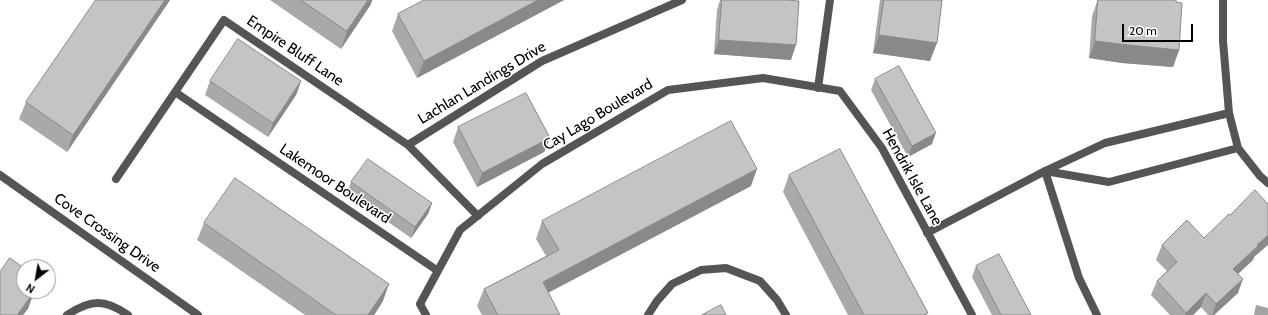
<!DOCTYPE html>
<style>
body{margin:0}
#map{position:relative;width:1268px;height:315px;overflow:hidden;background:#fff;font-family:Cabin,sans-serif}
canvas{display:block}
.north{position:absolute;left:16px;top:259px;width:40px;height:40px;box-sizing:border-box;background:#fff;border:1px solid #999;border-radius:50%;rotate:211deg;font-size:11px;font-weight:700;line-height:16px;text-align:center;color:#000}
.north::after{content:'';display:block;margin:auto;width:14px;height:18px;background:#000;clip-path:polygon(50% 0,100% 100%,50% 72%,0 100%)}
.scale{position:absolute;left:1122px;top:24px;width:71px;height:18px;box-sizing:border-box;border:2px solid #000;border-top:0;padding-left:5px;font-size:12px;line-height:14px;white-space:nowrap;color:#000;-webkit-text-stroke:3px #fff;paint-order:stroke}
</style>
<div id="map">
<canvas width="1268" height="315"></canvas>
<div class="north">N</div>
<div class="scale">20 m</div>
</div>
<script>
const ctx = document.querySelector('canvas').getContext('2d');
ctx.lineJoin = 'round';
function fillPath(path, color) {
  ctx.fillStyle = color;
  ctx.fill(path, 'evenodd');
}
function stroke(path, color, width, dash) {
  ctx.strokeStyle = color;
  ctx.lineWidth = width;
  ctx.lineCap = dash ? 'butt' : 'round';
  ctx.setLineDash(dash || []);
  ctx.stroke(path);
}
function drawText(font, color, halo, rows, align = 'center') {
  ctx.font = font + ' Cabin,sans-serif';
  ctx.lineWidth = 3;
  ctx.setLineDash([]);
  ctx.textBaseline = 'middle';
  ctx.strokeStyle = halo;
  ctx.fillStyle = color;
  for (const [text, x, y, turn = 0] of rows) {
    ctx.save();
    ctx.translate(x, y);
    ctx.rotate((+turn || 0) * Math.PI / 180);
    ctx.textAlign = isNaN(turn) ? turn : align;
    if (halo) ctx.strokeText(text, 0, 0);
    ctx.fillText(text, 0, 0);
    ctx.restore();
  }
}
const water = new Path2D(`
 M 1256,305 L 1268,308 L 1268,315 L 1254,315 Z`);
const street = new Path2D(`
 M 1223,0 L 1223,41 L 1229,113 L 1238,148 L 1260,176 L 1268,183
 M 818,88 L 830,0
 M 175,92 L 438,271
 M 408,145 L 542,61 L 682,0
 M 1045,171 L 1109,182 L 1238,148
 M 1045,171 L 1079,278 L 1097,315
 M 0,175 L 198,315
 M 116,179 L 224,20 L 408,145 L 478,216
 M 927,233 L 1045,171 L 1105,143 L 1229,113
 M 67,315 C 91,299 105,299 128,315
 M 426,315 L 420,304 L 460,230 L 542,164 L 668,90 L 763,78 L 840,91 L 882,148 L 972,315
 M 648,315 L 657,301 L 672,284 L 701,270 L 726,268 L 760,281 L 777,300 L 786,315`);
const wall = new Path2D(`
 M 96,0 L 170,0 L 67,152 L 19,119 L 26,102 Z
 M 270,0 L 372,0 L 371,4 L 341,49 Z
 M 424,0 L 564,0 L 417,78 L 392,31 L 398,14 Z
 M 720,0 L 787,0 L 791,60 L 714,54 L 717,10 Z
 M 880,0 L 942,0 L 930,61 L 873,53 Z
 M 1097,0 L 1176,0 L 1179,50 L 1173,67 L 1122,63 L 1089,58 L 1092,16 L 1097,2 Z
 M 875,79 L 932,144 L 908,157 L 871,90 Z
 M 210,81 L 301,81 L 296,95 L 268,137 L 205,95 Z
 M 458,127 L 550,138 L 544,152 L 477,187 L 453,142 Z
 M 789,175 L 927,315 L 848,315 L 783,192 Z
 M 351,182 L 432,203 L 428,214 L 411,238 L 347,193 Z
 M 751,186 L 548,293 L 560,315 L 482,315 L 477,306 L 484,289 L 546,256 L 536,239 L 542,221 Z
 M 204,223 L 383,301 L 374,315 L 305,315 L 197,240 Z
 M 1204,238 L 1254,257 L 1253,260 L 1238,274 L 1238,293 L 1214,315 L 1208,315 L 1201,307 L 1193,315 L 1170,315 L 1151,295 L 1157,281 L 1167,271 L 1156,260 L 1162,245 Z
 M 976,266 L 1031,315 L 992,315 L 972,277 Z`);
const shadedWall = new Path2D(`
 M 165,0 L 170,0 L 67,152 L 73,135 Z
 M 368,0 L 372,0 L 371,4 L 341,49 L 347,31 Z
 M 538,0 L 564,0 L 417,78 L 424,61 Z
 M 879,35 L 937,43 L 930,61 L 873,53 Z
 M 719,40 L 796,45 L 791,60 L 714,54 Z
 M 1095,41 L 1179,50 L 1173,67 L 1122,63 L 1089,58 Z
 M 301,81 L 296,95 L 268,137 L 273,123 Z
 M 936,133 L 932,144 L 908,157 L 912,146 Z
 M 550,138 L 544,152 L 477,187 L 482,173 Z
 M 757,169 L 751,186 L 536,299 L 543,282 Z
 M 432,203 L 428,214 L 411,238 L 415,227 Z
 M 1268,235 L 1268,245 L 1254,257 L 1253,260 L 1228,283 L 1233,269 L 1257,245 Z
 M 1243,279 L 1238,293 L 1214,315 L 1212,315 L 1216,304 Z
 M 389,284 L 383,301 L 374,315 L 368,315 Z
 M 34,292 L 28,309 L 23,315 L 17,315 Z
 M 1206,293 L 1201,307 L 1193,315 L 1185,315 L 1186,313 Z`);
const building = new Path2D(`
 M 96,0 L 165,0 L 73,135 L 26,102 Z
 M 301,0 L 368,0 L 347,31 Z
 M 424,0 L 538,0 L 424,61 L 398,14 Z
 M 722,0 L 787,0 L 799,1 L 796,45 L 719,40 Z
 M 884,0 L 942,0 L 937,43 L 879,35 Z
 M 1098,0 L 1176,0 L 1176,2 L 1182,3 L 1179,50 L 1128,45 L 1095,41 Z
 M 238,39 L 301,81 L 273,123 L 210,81 Z
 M 899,66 L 936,133 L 912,146 L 875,79 Z
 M 526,93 L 550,138 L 482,173 L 458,127 Z
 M 731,121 L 757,169 L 543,282 L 560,315 L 498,315 L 484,289 L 559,250 L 542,221 Z
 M 840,149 L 928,313 L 924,315 L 864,315 L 789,175 Z
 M 368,159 L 432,203 L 415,227 L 351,182 Z
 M 235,178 L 389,284 L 368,315 L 336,315 L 204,223 Z
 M 1255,190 L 1268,204 L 1268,235 L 1257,245 L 1258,246 L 1233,269 L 1243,279 L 1216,304 L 1206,293 L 1186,313 L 1157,281 L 1177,262 L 1162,245 L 1187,220 L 1204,238 L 1229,214 L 1230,215 Z
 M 999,254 L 1031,315 L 1001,315 L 976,266 Z
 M 10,258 L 24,268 L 24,291 L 33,291 L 34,292 L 17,315 L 0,315 L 0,272 Z
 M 721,305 L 726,315 L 702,315 Z`);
const streetNames = [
 ["Empire Bluff Lane",295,51,34],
 ["Lachlan Landings Drive",482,83,-31],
 ["Cay Lago Boulevard",598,115,-31],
 ["Hendrik Isle Lane",912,177,61],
 ["Lakemoor Boulevard",335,184,34],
 ["Cove Crossing Drive",107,233,35]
];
fillPath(water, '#a3a3a3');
stroke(street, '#555', 8);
fillPath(wall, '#a9a9a9');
fillPath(shadedWall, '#898989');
fillPath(building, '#c4c4c4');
stroke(building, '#898989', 1);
drawText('15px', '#000', '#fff', streetNames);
</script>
